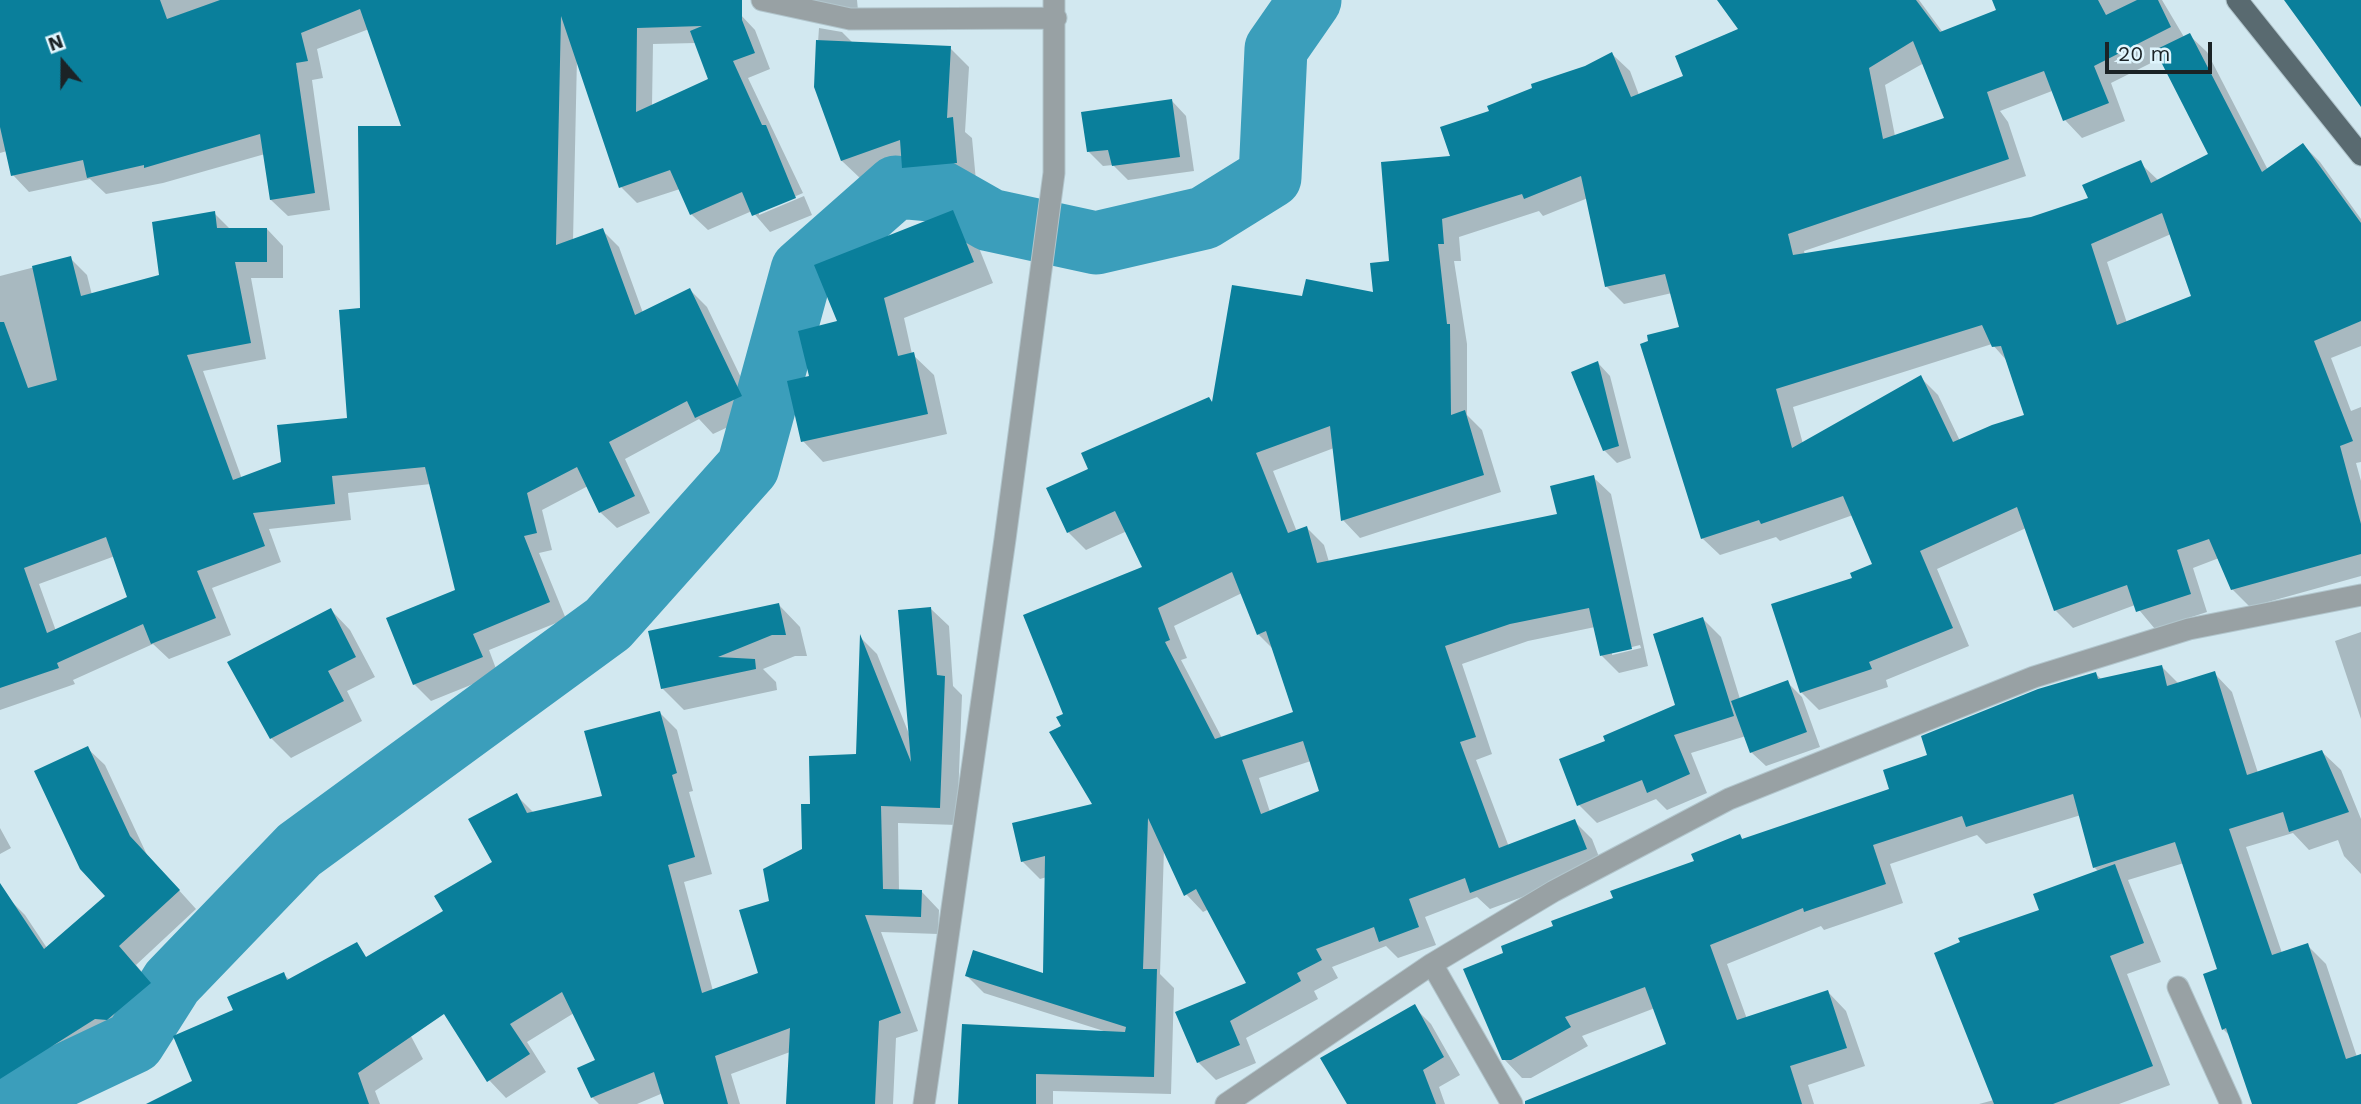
<!DOCTYPE html>
<style>
body{margin:0}
#map{position:relative;width:2361px;height:1104px;overflow:hidden;background:#d2e8f0;font-family:"Work Sans",sans-serif}
canvas{display:block}
.north{position:absolute;left:28px;top:28px;width:70px;height:70px;-webkit-text-stroke:5px #dff5fd;paint-order:stroke;rotate:340deg;font-size:19px;font-weight:700;line-height:28px;text-align:center;color:#1b2326}
.north::after{content:'';display:block;margin:auto;width:24px;height:32px;background:#1b2326;clip-path:polygon(50% 0,100% 100%,50% 72%,0 100%)}
.scale{position:absolute;left:2105px;top:42px;width:107px;height:32px;box-sizing:border-box;border:4px solid #1b2326;border-top:0;padding-left:9px;font-size:21px;line-height:24px;white-space:nowrap;color:#1b2326;-webkit-text-stroke:5px #dff5fd;paint-order:stroke}
</style>
<div id="map">
<canvas width="2361" height="1104"></canvas>
<div class="north">N</div>
<div class="scale">20 m</div>
</div>
<script>
const ctx = document.querySelector('canvas').getContext('2d');
ctx.lineJoin = 'round';
function fillPath(path, color) {
  ctx.fillStyle = color;
  ctx.fill(path, 'evenodd');
}
function stroke(path, color, width, dash) {
  ctx.strokeStyle = color;
  ctx.lineWidth = width;
  ctx.lineCap = dash ? 'butt' : 'round';
  ctx.setLineDash(dash || []);
  ctx.stroke(path);
}
const shadow = new Path2D(`
 M 0,0 L 712,0 L 739,13 L 755,30 L 770,69 L 748,78 L 803,193 L 759,212 L 759,215 L 804,196 L 812,215 L 770,232 L 752,211 L 708,230 L 691,214 L 680,189 L 637,203 L 621,187 L 577,57 L 573,241 L 602,230 L 619,247 L 643,313 L 690,290 L 707,307 L 758,413 L 713,434 L 699,419 L 625,459 L 650,513 L 617,528 L 600,512 L 588,486 L 542,510 L 552,550 L 539,553 L 566,619 L 489,650 L 498,674 L 431,701 L 414,684 L 457,591 L 431,484 L 348,493 L 351,520 L 269,529 L 281,562 L 212,588 L 231,635 L 169,659 L 153,644 L 73,680 L 75,684 L 0,710 L 0,276 L 70,258 L 87,275 L 92,295 L 161,276 L 214,213 L 231,230 L 267,229 L 283,246 L 283,278 L 251,278 L 266,359 L 203,371 L 242,479 L 283,463 L 349,419 L 361,310 L 403,128 L 369,29 L 317,49 L 323,78 L 312,80 L 330,210 L 288,216 L 271,200 L 265,154 L 163,183 L 106,194 L 90,179 L 29,192 L 13,175 L 7,151 L 0,153 ZM 696,43 L 711,80 L 652,106 L 653,44 ZM 115,556 L 130,597 L 56,631 L 39,584 Z
 M 783,0 L 857,0 L 859,21 Z
 M 1720,0 L 1919,0 L 1980,83 L 1999,11 L 1994,0 L 2162,0 L 2184,37 L 2189,35 L 2207,52 L 2268,170 L 2303,145 L 2320,162 L 2361,219 L 2361,346 L 2331,358 L 2351,411 L 2361,407 L 2361,462 L 2356,463 L 2361,481 L 2361,576 L 2250,607 L 2232,589 L 2219,558 L 2193,568 L 2207,612 L 2155,629 L 2135,605 L 2073,628 L 2055,610 L 2026,528 L 1937,569 L 1969,646 L 1886,680 L 1888,687 L 1819,710 L 1801,692 L 1854,579 L 1874,565 L 1853,515 L 1780,541 L 1776,537 L 1720,555 L 1702,538 L 1681,328 L 1672,293 L 1624,304 L 1606,286 L 1588,198 L 1543,216 L 1539,211 L 1459,237 L 1461,261 L 1454,261 L 1467,344 L 1467,415 L 1482,430 L 1501,492 L 1360,538 L 1343,520 L 1334,448 L 1273,471 L 1297,532 L 1307,528 L 1324,545 L 1329,562 L 1559,515 L 1593,477 L 1611,494 L 1648,666 L 1619,673 L 1602,656 L 1595,627 L 1528,641 L 1462,664 L 1492,754 L 1476,760 L 1509,847 L 1575,822 L 1592,839 L 1603,867 L 1490,909 L 1477,897 L 1425,917 L 1436,945 L 1398,958 L 1386,946 L 1332,967 L 1338,978 L 1314,991 L 1318,999 L 1246,1038 L 1256,1063 L 1216,1080 L 1198,1062 L 1248,984 L 1209,909 L 1203,912 L 1186,894 L 1164,849 L 1160,974 L 1174,988 L 1171,1094 L 1053,1091 L 1053,1104 L 960,1104 L 1107,1032 L 984,993 L 967,976 L 1044,975 L 1047,877 L 1040,879 L 1022,861 L 1094,805 L 1064,726 L 1065,714 L 1144,568 L 1127,531 L 1086,550 L 1068,532 L 1090,470 L 1209,399 L 1213,403 L 1304,298 L 1375,295 L 1452,158 L 1491,112 L 1612,54 L 1630,71 L 1639,95 L 1686,77 L 1741,30 ZM 2161,58 L 2211,154 L 2159,181 L 2140,163 L 2090,199 L 2031,219 L 1805,255 L 1804,251 L 2026,176 L 2008,122 L 2000,111 L 2052,91 L 2065,120 L 2082,138 L 2125,121 L 2111,83 ZM 1924,63 L 1946,119 L 1895,136 L 1885,85 ZM 2171,234 L 2193,297 L 2127,323 L 2107,262 ZM 1992,344 L 2008,362 L 2027,416 L 1960,441 L 1938,395 L 1921,378 L 1803,444 L 1793,407 ZM 1242,593 L 1258,634 L 1274,650 L 1295,713 L 1222,738 L 1181,660 L 1187,658 L 1174,626 ZM 1640,645 L 1641,648 L 1612,655 L 1612,652 ZM 1311,761 L 1322,792 L 1270,812 L 1259,778 Z
 M 819,28 L 842,32 L 853,43 L 950,48 L 969,67 L 965,132 L 972,138 L 976,181 L 922,186 L 903,164 L 861,179 L 842,161 L 815,86 Z
 M 1172,101 L 1186,116 L 1194,171 L 1128,180 L 1113,165 L 1103,166 L 1088,151 Z
 M 953,212 L 973,233 L 993,283 L 904,318 L 912,354 L 934,375 L 947,434 L 823,462 L 803,441 L 812,377 L 839,323 Z
 M 1598,363 L 1610,376 L 1631,458 L 1617,463 L 1604,450 Z
 M 779,605 L 800,627 L 807,656 L 795,656 L 763,669 L 776,682 L 777,690 L 684,710 L 662,688 Z
 M 931,609 L 949,626 L 953,686 L 962,695 L 957,825 L 898,823 L 899,891 L 922,892 L 939,910 L 938,934 L 881,932 L 918,1031 L 896,1038 L 893,1104 L 788,1104 L 790,1052 L 731,1074 L 740,1104 L 666,1104 L 663,1093 L 637,1104 L 599,1104 L 592,1097 L 597,1061 L 574,1013 L 527,1042 L 546,1072 L 506,1098 L 489,1080 L 445,912 L 494,863 L 517,796 L 534,813 L 604,797 L 660,713 L 677,730 L 693,791 L 689,792 L 712,874 L 684,882 L 713,991 L 760,974 L 771,902 L 804,850 L 812,806 L 857,756 L 861,638 L 877,654 L 909,734 Z
 M 331,610 L 350,630 L 375,677 L 347,691 L 362,721 L 291,758 L 271,738 Z
 M 1703,619 L 1721,637 L 1740,699 L 1787,682 L 1802,697 L 1820,747 L 1766,766 L 1751,752 L 1746,736 L 1691,753 L 1707,793 L 1667,810 L 1656,799 L 1597,823 L 1579,805 L 1678,706 Z
 M 2361,632 L 2361,719 L 2335,641 Z
 M 2162,667 L 2179,684 L 2214,673 L 2232,692 L 2258,773 L 2322,752 L 2341,770 L 2361,819 L 2361,874 L 2344,856 L 2338,840 L 2309,850 L 2293,833 L 2246,847 L 2282,953 L 2307,945 L 2326,964 L 2357,1057 L 2361,1056 L 2361,1104 L 2258,1104 L 2231,1037 L 2223,1029 L 2219,970 L 2184,863 L 2128,880 L 2161,962 L 2127,974 L 2170,1085 L 2119,1104 L 1979,1104 L 1994,1100 L 2041,911 L 2099,872 L 2094,867 L 2081,815 L 1986,844 L 1977,835 L 1890,864 L 1903,903 L 1824,930 L 1821,926 L 1727,964 L 1747,1019 L 1828,992 L 1846,1011 L 1865,1066 L 1808,1085 L 1814,1104 L 1543,1104 L 1668,1045 L 1655,1008 L 1582,1036 L 1588,1046 L 1531,1078 L 1522,1078 L 1504,1059 L 1506,954 L 1555,927 L 1696,862 L 1740,836 L 1744,841 L 1891,790 L 1929,757 L 2096,674 L 2102,680 Z
 M 87,748 L 105,765 L 147,855 L 196,909 L 136,965 L 167,1002 L 125,1037 L 115,1037 L 24,1092 L 0,1073 L 0,903 L 8,898 L 25,915 L 47,948 L 107,897 Z
 M 0,828 L 11,848 L 0,854 Z
 M 373,964 L 423,1059 L 375,1091 L 380,1104 L 149,1104 L 194,1081 L 235,1011 L 283,974 L 290,980 Z
 M 1414,1007 L 1431,1024 L 1460,1075 L 1439,1087 L 1445,1104 L 1349,1104 Z`);
const river = new Path2D(`
 M 0,1100 L 24,1094 L 134,1042 L 172,982 L 299,850 L 608,624 L 748,467 L 802,270 L 896,187 L 939,191 L 990,220 L 1096,243 L 1204,218 L 1270,177 L 1276,49 L 1310,0`);
const building = new Path2D(`
 M 0,0 L 160,0 L 167,19 L 220,0 L 742,0 L 742,20 L 755,53 L 733,61 L 762,125 L 766,125 L 796,198 L 752,216 L 742,192 L 690,215 L 670,170 L 619,188 L 561,16 L 556,245 L 603,228 L 635,315 L 690,288 L 742,396 L 695,418 L 687,401 L 609,442 L 635,496 L 599,513 L 577,467 L 527,493 L 537,533 L 524,536 L 550,602 L 473,634 L 483,657 L 413,685 L 386,618 L 455,590 L 425,467 L 332,476 L 335,504 L 253,513 L 265,546 L 197,571 L 216,618 L 151,644 L 143,624 L 57,663 L 59,668 L 0,688 L 0,322 L 4,322 L 28,388 L 57,380 L 32,266 L 71,256 L 81,296 L 159,275 L 152,222 L 215,211 L 217,228 L 267,228 L 267,262 L 235,262 L 251,343 L 187,355 L 233,480 L 281,462 L 277,425 L 347,418 L 339,310 L 360,308 L 358,126 L 401,126 L 360,9 L 301,33 L 308,61 L 296,63 L 315,193 L 270,200 L 260,134 L 144,168 L 144,165 L 87,178 L 83,160 L 11,176 L 0,127 ZM 702,26 L 690,31 L 708,79 L 636,112 L 637,28 ZM 106,537 L 127,597 L 47,633 L 24,568 Z
 M 1717,0 L 1916,0 L 1940,32 L 1996,10 L 1992,0 L 2098,0 L 2106,15 L 2137,0 L 2158,0 L 2171,27 L 2094,66 L 2109,103 L 2063,121 L 2044,71 L 1987,92 L 2009,159 L 1788,234 L 1793,255 L 2031,217 L 2088,198 L 2082,185 L 2141,160 L 2151,183 L 2208,154 L 2155,50 L 2190,33 L 2262,172 L 2303,143 L 2361,223 L 2361,321 L 2314,341 L 2353,441 L 2340,446 L 2361,524 L 2361,554 L 2231,590 L 2209,539 L 2177,550 L 2191,594 L 2136,612 L 2127,585 L 2054,611 L 2017,507 L 1920,551 L 1953,628 L 1869,662 L 1872,669 L 1800,693 L 1771,604 L 1852,578 L 1850,573 L 1872,564 L 1843,496 L 1761,524 L 1759,520 L 1701,539 L 1640,344 L 1648,341 L 1647,335 L 1679,327 L 1665,274 L 1605,287 L 1581,176 L 1524,199 L 1522,194 L 1442,219 L 1444,244 L 1438,244 L 1447,324 L 1450,324 L 1451,415 L 1465,410 L 1484,475 L 1341,521 L 1330,426 L 1256,453 L 1288,533 L 1307,526 L 1317,563 L 1557,514 L 1550,486 L 1594,475 L 1632,649 L 1600,656 L 1589,608 L 1510,624 L 1445,646 L 1476,737 L 1460,742 L 1499,848 L 1575,819 L 1587,849 L 1470,893 L 1465,878 L 1409,899 L 1419,927 L 1379,942 L 1374,927 L 1316,949 L 1322,960 L 1297,973 L 1301,981 L 1230,1021 L 1240,1045 L 1197,1063 L 1175,1012 L 1246,983 L 1196,889 L 1184,896 L 1148,818 L 1143,969 L 1157,969 L 1154,1077 L 1036,1074 L 1036,1104 L 958,1104 L 962,1024 L 1125,1032 L 1126,1027 L 965,976 L 973,950 L 1043,973 L 1045,856 L 1021,862 L 1012,823 L 1092,804 L 1049,732 L 1061,726 L 1056,717 L 1063,714 L 1023,615 L 1142,567 L 1115,511 L 1067,533 L 1046,488 L 1088,469 L 1081,453 L 1209,397 L 1212,402 L 1232,285 L 1302,296 L 1306,279 L 1373,292 L 1370,263 L 1389,261 L 1381,162 L 1450,156 L 1440,127 L 1489,111 L 1487,106 L 1532,88 L 1531,84 L 1585,66 L 1612,52 L 1631,97 L 1683,76 L 1675,56 L 1738,29 ZM 1913,41 L 1944,118 L 1883,139 L 1869,68 ZM 2162,213 L 2191,296 L 2117,325 L 2091,244 ZM 1982,325 L 1992,347 L 2001,346 L 2024,415 L 1992,425 L 1953,442 L 1921,375 L 1792,448 L 1776,389 ZM 1232,572 L 1257,635 L 1266,631 L 1293,712 L 1215,739 L 1165,642 L 1170,640 L 1158,608 ZM 1303,741 L 1319,791 L 1261,814 L 1242,760 Z
 M 2284,0 L 2361,0 L 2361,107 L 2316,44 Z
 M 816,40 L 951,46 L 947,118 L 953,117 L 957,163 L 902,168 L 900,140 L 841,161 L 814,87 Z
 M 1172,99 L 1180,157 L 1112,166 L 1108,150 L 1087,152 L 1081,112 Z
 M 953,210 L 974,262 L 884,298 L 898,356 L 914,352 L 928,414 L 801,442 L 787,381 L 809,376 L 798,331 L 837,321 L 814,265 Z
 M 1598,361 L 1619,446 L 1603,451 L 1571,372 Z
 M 779,603 L 786,635 L 772,635 L 718,657 L 755,659 L 756,669 L 661,689 L 648,631 Z
 M 931,607 L 937,675 L 945,676 L 940,808 L 881,806 L 883,889 L 922,890 L 921,917 L 865,915 L 901,1013 L 879,1021 L 875,1104 L 786,1104 L 790,1028 L 715,1056 L 728,1104 L 664,1104 L 654,1072 L 591,1098 L 577,1068 L 595,1060 L 562,992 L 510,1024 L 530,1054 L 487,1082 L 444,1014 L 358,1073 L 369,1104 L 146,1104 L 192,1081 L 173,1036 L 233,1010 L 227,997 L 284,972 L 287,980 L 357,942 L 366,957 L 443,911 L 434,896 L 492,862 L 468,819 L 517,793 L 527,813 L 602,796 L 584,731 L 660,711 L 677,773 L 672,775 L 695,857 L 668,865 L 702,993 L 758,973 L 739,910 L 769,901 L 763,869 L 802,849 L 801,804 L 810,804 L 809,756 L 856,754 L 860,634 L 911,762 L 898,610 Z
 M 331,608 L 356,657 L 328,671 L 344,701 L 270,739 L 227,662 Z
 M 1703,617 L 1734,716 L 1674,735 L 1690,774 L 1647,793 L 1642,780 L 1577,806 L 1559,759 L 1605,741 L 1603,736 L 1675,705 L 1653,634 Z
 M 2162,665 L 2167,686 L 2215,671 L 2247,775 L 2322,750 L 2349,812 L 2289,832 L 2283,812 L 2229,829 L 2272,955 L 2308,943 L 2346,1059 L 2361,1054 L 2361,1104 L 2252,1104 L 2226,1028 L 2222,1030 L 2203,974 L 2217,969 L 2175,842 L 2093,868 L 2073,794 L 1966,827 L 1962,816 L 1873,845 L 1886,884 L 1804,912 L 1803,908 L 1710,945 L 1737,1020 L 1828,990 L 1847,1048 L 1790,1066 L 1802,1104 L 1525,1104 L 1525,1101 L 1666,1044 L 1645,987 L 1565,1017 L 1571,1027 L 1511,1060 L 1502,1060 L 1463,969 L 1503,953 L 1501,946 L 1553,926 L 1551,921 L 1613,898 L 1610,891 L 1694,861 L 1691,854 L 1740,834 L 1742,839 L 1889,789 L 1883,770 L 1927,755 L 1921,736 L 2038,689 L 2096,672 L 2098,679 Z
 M 1788,680 L 1807,732 L 1750,753 L 1731,701 Z
 M 88,746 L 130,836 L 180,890 L 119,946 L 151,983 L 107,1020 L 95,1019 L 0,1079 L 0,883 L 44,949 L 105,896 L 80,869 L 34,771 Z
 M 2115,864 L 2144,943 L 2110,956 L 2153,1066 L 2053,1104 L 1994,1104 L 1934,953 L 1960,942 L 1958,938 L 2039,910 L 2033,894 Z
 M 1415,1004 L 1444,1057 L 1423,1070 L 1436,1104 L 1347,1104 L 1320,1058 Z`);
const minor = new Path2D(`
 M 762,0 L 850,19 L 1056,18
 M 1432,964 L 1512,1104
 M 2178,987 L 2231,1104
 M 924,1104 L 1005,539 L 1054,173 L 1054,0
 M 1226,1104 L 1432,964 L 1554,891 L 1729,799 L 2034,677 L 2189,629 L 2361,595`);
const major = new Path2D(`
 M 2237,0 L 2361,155`);
fillPath(shadow, '#0003');
stroke(river, '#3b9ebb', 63);
fillPath(building, '#0a7f9b');
stroke(minor, '#b1c5cc', 23);
stroke(major, '#b1c5cc', 23);
stroke(minor, '#98a1a4', 21);
stroke(major, '#596a70', 21);
</script>
